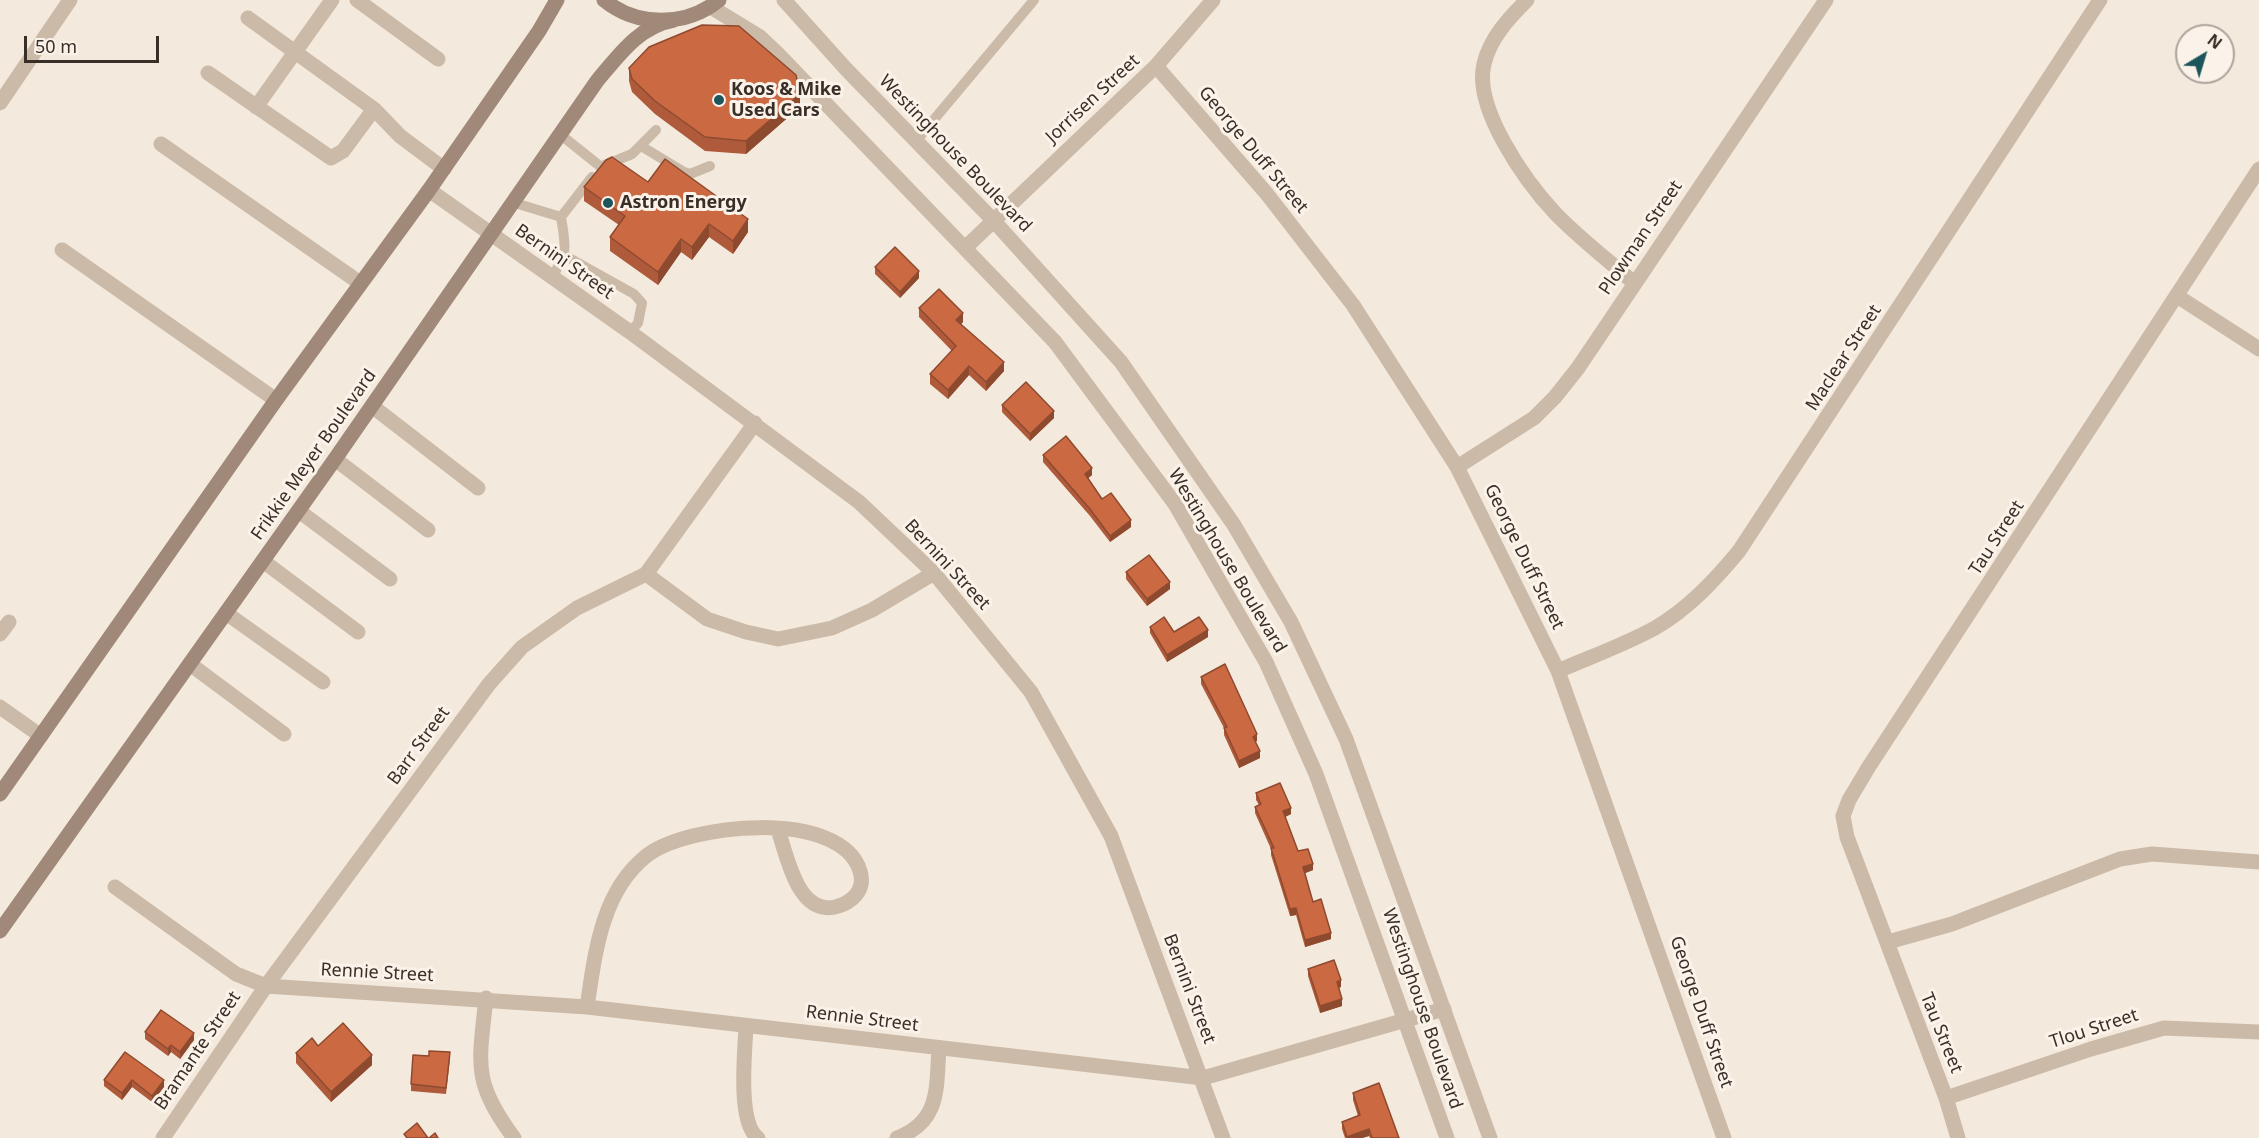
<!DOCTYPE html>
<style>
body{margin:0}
#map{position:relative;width:2259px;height:1138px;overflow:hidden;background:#f3eadd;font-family:"Noto Sans",sans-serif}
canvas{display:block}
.north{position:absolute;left:2175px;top:24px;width:60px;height:60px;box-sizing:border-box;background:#fbf3e9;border:2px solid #ada49c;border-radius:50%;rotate:38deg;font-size:16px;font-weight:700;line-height:24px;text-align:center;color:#392e28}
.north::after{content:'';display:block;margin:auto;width:21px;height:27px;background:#1c555c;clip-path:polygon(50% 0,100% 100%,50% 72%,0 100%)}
.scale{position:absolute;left:24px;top:36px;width:135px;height:27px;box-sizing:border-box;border:3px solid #392e28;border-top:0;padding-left:8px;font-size:18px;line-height:21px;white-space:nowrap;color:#392e28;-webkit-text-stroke:4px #fbf3e9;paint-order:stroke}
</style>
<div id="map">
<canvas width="2259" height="1138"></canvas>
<div class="north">N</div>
<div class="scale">50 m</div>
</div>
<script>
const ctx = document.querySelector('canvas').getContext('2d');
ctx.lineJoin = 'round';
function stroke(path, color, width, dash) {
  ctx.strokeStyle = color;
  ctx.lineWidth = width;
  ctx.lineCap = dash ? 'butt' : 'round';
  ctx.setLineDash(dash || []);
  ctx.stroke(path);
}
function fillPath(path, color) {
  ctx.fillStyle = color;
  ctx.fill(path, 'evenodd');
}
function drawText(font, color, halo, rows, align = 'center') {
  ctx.font = font + ' "Noto Sans",sans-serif';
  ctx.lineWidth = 6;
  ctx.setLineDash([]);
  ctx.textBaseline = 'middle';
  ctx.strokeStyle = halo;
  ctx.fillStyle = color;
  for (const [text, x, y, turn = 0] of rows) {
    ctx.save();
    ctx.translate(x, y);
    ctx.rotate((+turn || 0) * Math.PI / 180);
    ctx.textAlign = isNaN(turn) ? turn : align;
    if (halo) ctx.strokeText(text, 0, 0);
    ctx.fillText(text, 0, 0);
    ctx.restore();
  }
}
const service = new Path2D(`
 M 561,135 L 601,167
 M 916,141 L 1034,0
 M 641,146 L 684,172 L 690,174 L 710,166
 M 605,165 L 632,154 L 656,130
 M 515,203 L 561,217 L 592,177
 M 564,255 L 634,294 L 642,303 L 638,323 L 630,332
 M 552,278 C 568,249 566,249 561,217`);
const minor = new Path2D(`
 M 357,0 L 438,59
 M 1527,0 C 1509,18 1490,38 1484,64 C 1473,108 1526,182 1555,213 C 1579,238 1608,260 1634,283
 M 248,18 L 374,109 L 400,136 L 444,169
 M 1156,66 L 1267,194 L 1353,305 L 1457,467 L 1558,671 L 1724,1138
 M 208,73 L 331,158 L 343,151 L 374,109
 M 0,103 L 70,0
 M 256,107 L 332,0
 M 161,144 L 360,283
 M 429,190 L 630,332 L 859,502 L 934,573 L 1031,692 L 1111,836 L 1223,1138
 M 966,247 L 1156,66 L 1213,0
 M 62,250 L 276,400
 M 2177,296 L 2259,349
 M 372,406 L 478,488
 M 335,459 L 428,530
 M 1457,467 L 1534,418 L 1555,397 L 1578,368 L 1826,0
 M 299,511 L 390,579
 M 263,561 L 358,632
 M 646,574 L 707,619 L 746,632 L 778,639 L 832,628 L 872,610 L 934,573
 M 226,613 L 323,682
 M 0,634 L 9,622
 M 190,664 L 284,734
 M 1558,671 C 1590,657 1624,645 1655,628 C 1688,609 1715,580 1739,551 L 2100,0
 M 0,707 L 41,736
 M 115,887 L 236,974 L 266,986 L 587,1007 L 1203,1078 L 1444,1009
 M 1888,942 L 1952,924 L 2120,859 L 2152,854 L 2259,862
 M 486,998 C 479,1065 472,1081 514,1138
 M 587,1007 C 595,954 601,893 645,857 C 685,823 841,808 860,871 C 866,890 852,903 835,907 C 797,915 787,855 778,830
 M 746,1026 C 745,1051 737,1123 758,1138
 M 1946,1098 L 2091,1049 L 2164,1028 L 2259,1032
 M 163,1138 L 266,986 L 489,684 L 522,647 L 577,608 L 646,574 L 755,423
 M 897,1138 C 941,1121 936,1088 939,1048
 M 1958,1138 L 1946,1098 L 1847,837 L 1843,816 L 1849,800 L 1868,768 L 2259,169`);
const tertiary = new Path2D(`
 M 784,0 L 846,69 L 993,220 L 1121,362 L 1234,525 L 1291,622 L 1346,739 L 1490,1138
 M 711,7 L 760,37 L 778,54 L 1055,342 L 1175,504 L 1266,662 L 1316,774 L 1447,1138`);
const secondary = new Path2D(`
 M 604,0 C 637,27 686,27 719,0
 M 0,794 L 276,400 L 429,190 L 539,31 L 557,0
 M 0,931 L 335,459 L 597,81 C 619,55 639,26 674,20`);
const wall = new Path2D(`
 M 629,68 L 800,107 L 746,154 L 705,151 L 655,114 L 632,92 L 629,81 Z
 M 648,182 L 748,232 L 733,254 L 709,237 L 692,260 L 681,252 L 658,285 L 610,251 L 610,237 L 619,225 L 584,201 L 584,187 Z
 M 875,267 L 919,278 L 900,298 L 875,274 Z
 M 919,308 L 963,322 L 961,324 L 1004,371 L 986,391 L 969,375 L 948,399 L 930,384 L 930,374 L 952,351 L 919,317 Z
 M 1002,405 L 1054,418 L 1030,441 L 1002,412 Z
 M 1043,455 L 1092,475 L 1088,478 L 1102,499 L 1131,527 L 1110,542 L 1090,516 L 1043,462 Z
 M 1126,572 L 1170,589 L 1147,606 L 1126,579 Z
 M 1150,627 L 1174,632 L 1208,637 L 1167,662 L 1150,633 Z
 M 1201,677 L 1257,741 L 1255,742 L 1260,758 L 1239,768 L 1224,735 L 1224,728 L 1201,684 Z
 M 1256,793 L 1291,814 L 1285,817 L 1298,851 L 1313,870 L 1305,873 L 1313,902 L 1331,939 L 1305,947 L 1296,915 L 1290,916 L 1271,855 L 1271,849 L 1255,813 L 1255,807 L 1259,805 L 1256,800 Z
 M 1308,969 L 1341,987 L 1339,988 L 1342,1006 L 1320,1013 L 1308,976 Z
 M 145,1032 L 194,1040 L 180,1059 L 171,1052 L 168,1056 L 145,1039 Z
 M 318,1046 L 372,1065 L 331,1102 L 296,1063 L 296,1053 Z
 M 125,1052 L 164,1087 L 152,1102 L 132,1087 L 122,1100 L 104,1086 L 104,1080 Z
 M 429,1056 L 450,1059 L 446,1094 L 411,1091 L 411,1084 Z
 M 1353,1093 L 1399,1138 L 1370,1138 L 1369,1136 L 1362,1138 L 1345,1138 L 1342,1129 L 1342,1122 L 1358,1116 L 1353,1100 Z`);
const shadedWall = new Path2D(`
 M 800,94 L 800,107 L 746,154 L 746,141 Z
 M 748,219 L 748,232 L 733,254 L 733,241 Z
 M 709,224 L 709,237 L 692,260 L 692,247 Z
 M 681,239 L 681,252 L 658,285 L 658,272 Z
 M 919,271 L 919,278 L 900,298 L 900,292 Z
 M 963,313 L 963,322 L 956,329 L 956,320 Z
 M 1004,362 L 1004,371 L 986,391 L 986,382 Z
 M 969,366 L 969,375 L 948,399 L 948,390 Z
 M 1054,411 L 1054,418 L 1030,441 L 1030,434 Z
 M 1092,468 L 1092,475 L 1085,481 L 1085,474 Z
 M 1131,520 L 1131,527 L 1110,542 L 1110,536 Z
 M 1170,582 L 1170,589 L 1147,606 L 1147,599 Z
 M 1208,630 L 1208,637 L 1167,662 L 1167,655 Z
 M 1257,734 L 1257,741 L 1253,743 L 1253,737 Z
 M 1260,751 L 1260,758 L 1239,768 L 1239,761 Z
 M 1291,808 L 1291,814 L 1283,818 L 1283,811 Z
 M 1313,864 L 1313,870 L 1303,874 L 1303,867 Z
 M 1296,908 L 1296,915 L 1290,916 L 1290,909 Z
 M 1331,933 L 1331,939 L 1305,947 L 1305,940 Z
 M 1341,980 L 1341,987 L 1337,988 L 1337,982 Z
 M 1342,999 L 1342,1006 L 1320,1013 L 1320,1006 Z
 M 194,1033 L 194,1040 L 180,1059 L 180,1052 Z
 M 171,1045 L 171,1052 L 168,1056 L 168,1049 Z
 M 372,1055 L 372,1065 L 331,1102 L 331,1092 Z
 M 132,1080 L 132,1087 L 122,1100 L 122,1093 Z
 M 164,1080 L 164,1087 L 152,1102 L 152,1096 Z
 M 1369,1129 L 1369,1136 L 1362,1138 L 1347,1138 L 1347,1137 Z`);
const building = new Path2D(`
 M 702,25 L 739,26 L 796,75 L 800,94 L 746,141 L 705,137 L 655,101 L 632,79 L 629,68 L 649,47 Z
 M 612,157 L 648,182 L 665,159 L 748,219 L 733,241 L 709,224 L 692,247 L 681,239 L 658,272 L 610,237 L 625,216 L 584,187 L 606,160 Z
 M 895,247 L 919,271 L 900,292 L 875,267 Z
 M 939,289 L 963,313 L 956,320 L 1004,362 L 986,382 L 969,366 L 948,390 L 930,374 L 956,346 L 919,308 Z
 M 1026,382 L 1054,411 L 1030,434 L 1002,405 Z
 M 1066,436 L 1092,468 L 1085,474 L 1102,499 L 1111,493 L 1131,520 L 1110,536 L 1090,509 L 1043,455 Z
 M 1149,555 L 1170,582 L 1147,599 L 1126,572 Z
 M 1164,617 L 1174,632 L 1199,617 L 1208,630 L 1167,655 L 1150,627 Z
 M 1225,664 L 1257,734 L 1253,737 L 1260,751 L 1239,761 L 1224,728 L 1227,727 L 1201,677 Z
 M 1280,783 L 1291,808 L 1283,811 L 1298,851 L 1308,849 L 1313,864 L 1303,867 L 1313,902 L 1321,899 L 1331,933 L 1305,940 L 1296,908 L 1290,909 L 1271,848 L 1274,848 L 1255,807 L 1261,804 L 1256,793 Z
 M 1334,960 L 1341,980 L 1337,982 L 1342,999 L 1320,1006 L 1308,969 Z
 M 161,1010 L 194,1033 L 180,1052 L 171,1045 L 168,1049 L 145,1032 Z
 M 343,1023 L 372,1055 L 331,1092 L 296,1053 L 312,1038 L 318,1046 Z
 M 429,1051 L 450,1052 L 446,1088 L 411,1084 L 413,1055 L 429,1056 Z
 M 125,1052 L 164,1080 L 152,1096 L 132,1080 L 122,1093 L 104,1080 Z
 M 1379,1083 L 1399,1138 L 1372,1138 L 1369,1129 L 1347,1137 L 1342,1122 L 1360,1115 L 1353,1093 Z
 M 417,1123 L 428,1138 L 407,1138 L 404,1134 Z
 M 435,1133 L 438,1138 L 429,1138 Z`);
const markers = [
 [719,100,6,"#1c555c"],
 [608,203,6,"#1c555c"]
];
const poiNames = [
 ["Koos & Mike",731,90],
 ["Used Cars",731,111],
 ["Astron Energy",620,203]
];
const streetNames = [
 ["Jorrisen Street",1093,99,-43],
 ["George Duff Street",1253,150,50],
 ["Westinghouse Boulevard",955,154,46],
 ["Plowman Street",1641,238,-56],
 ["Bernini Street",564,262,35],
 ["Maclear Street",1844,358,-57],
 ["Frikkie Meyer Boulevard",314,455,-55],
 ["Tau Street",1997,538,-57],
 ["George Duff Street",1524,557,64],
 ["Westinghouse Boulevard",1227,561,59],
 ["Bernini Street",947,565,47],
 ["Barr Street",419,746,-54],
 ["Rennie Street",377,973,3],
 ["Bernini Street",1189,989,69],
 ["Westinghouse Boulevard",1422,1009,71],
 ["George Duff Street",1701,1012,71],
 ["Rennie Street",862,1019,7],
 ["Tlou Street",2094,1029,-18],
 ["Tau Street",1941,1033,68],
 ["Bramante Street",198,1051,-56]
];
stroke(service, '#ccbaa8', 10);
stroke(minor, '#ccbaa8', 15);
stroke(tertiary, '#ccbaa8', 15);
stroke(secondary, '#a08979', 15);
fillPath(wall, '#af5a3a');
fillPath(shadedWall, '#8e4a2f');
fillPath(building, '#cb6943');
stroke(building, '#8e4a2f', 1.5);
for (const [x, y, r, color] of markers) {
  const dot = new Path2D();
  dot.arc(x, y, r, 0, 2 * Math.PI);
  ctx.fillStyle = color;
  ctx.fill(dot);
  stroke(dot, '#fbf3e9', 2);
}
drawText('bold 18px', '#392e28', '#fbf3e9', poiNames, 'left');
drawText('18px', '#392e28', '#fbf3e9', streetNames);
</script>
